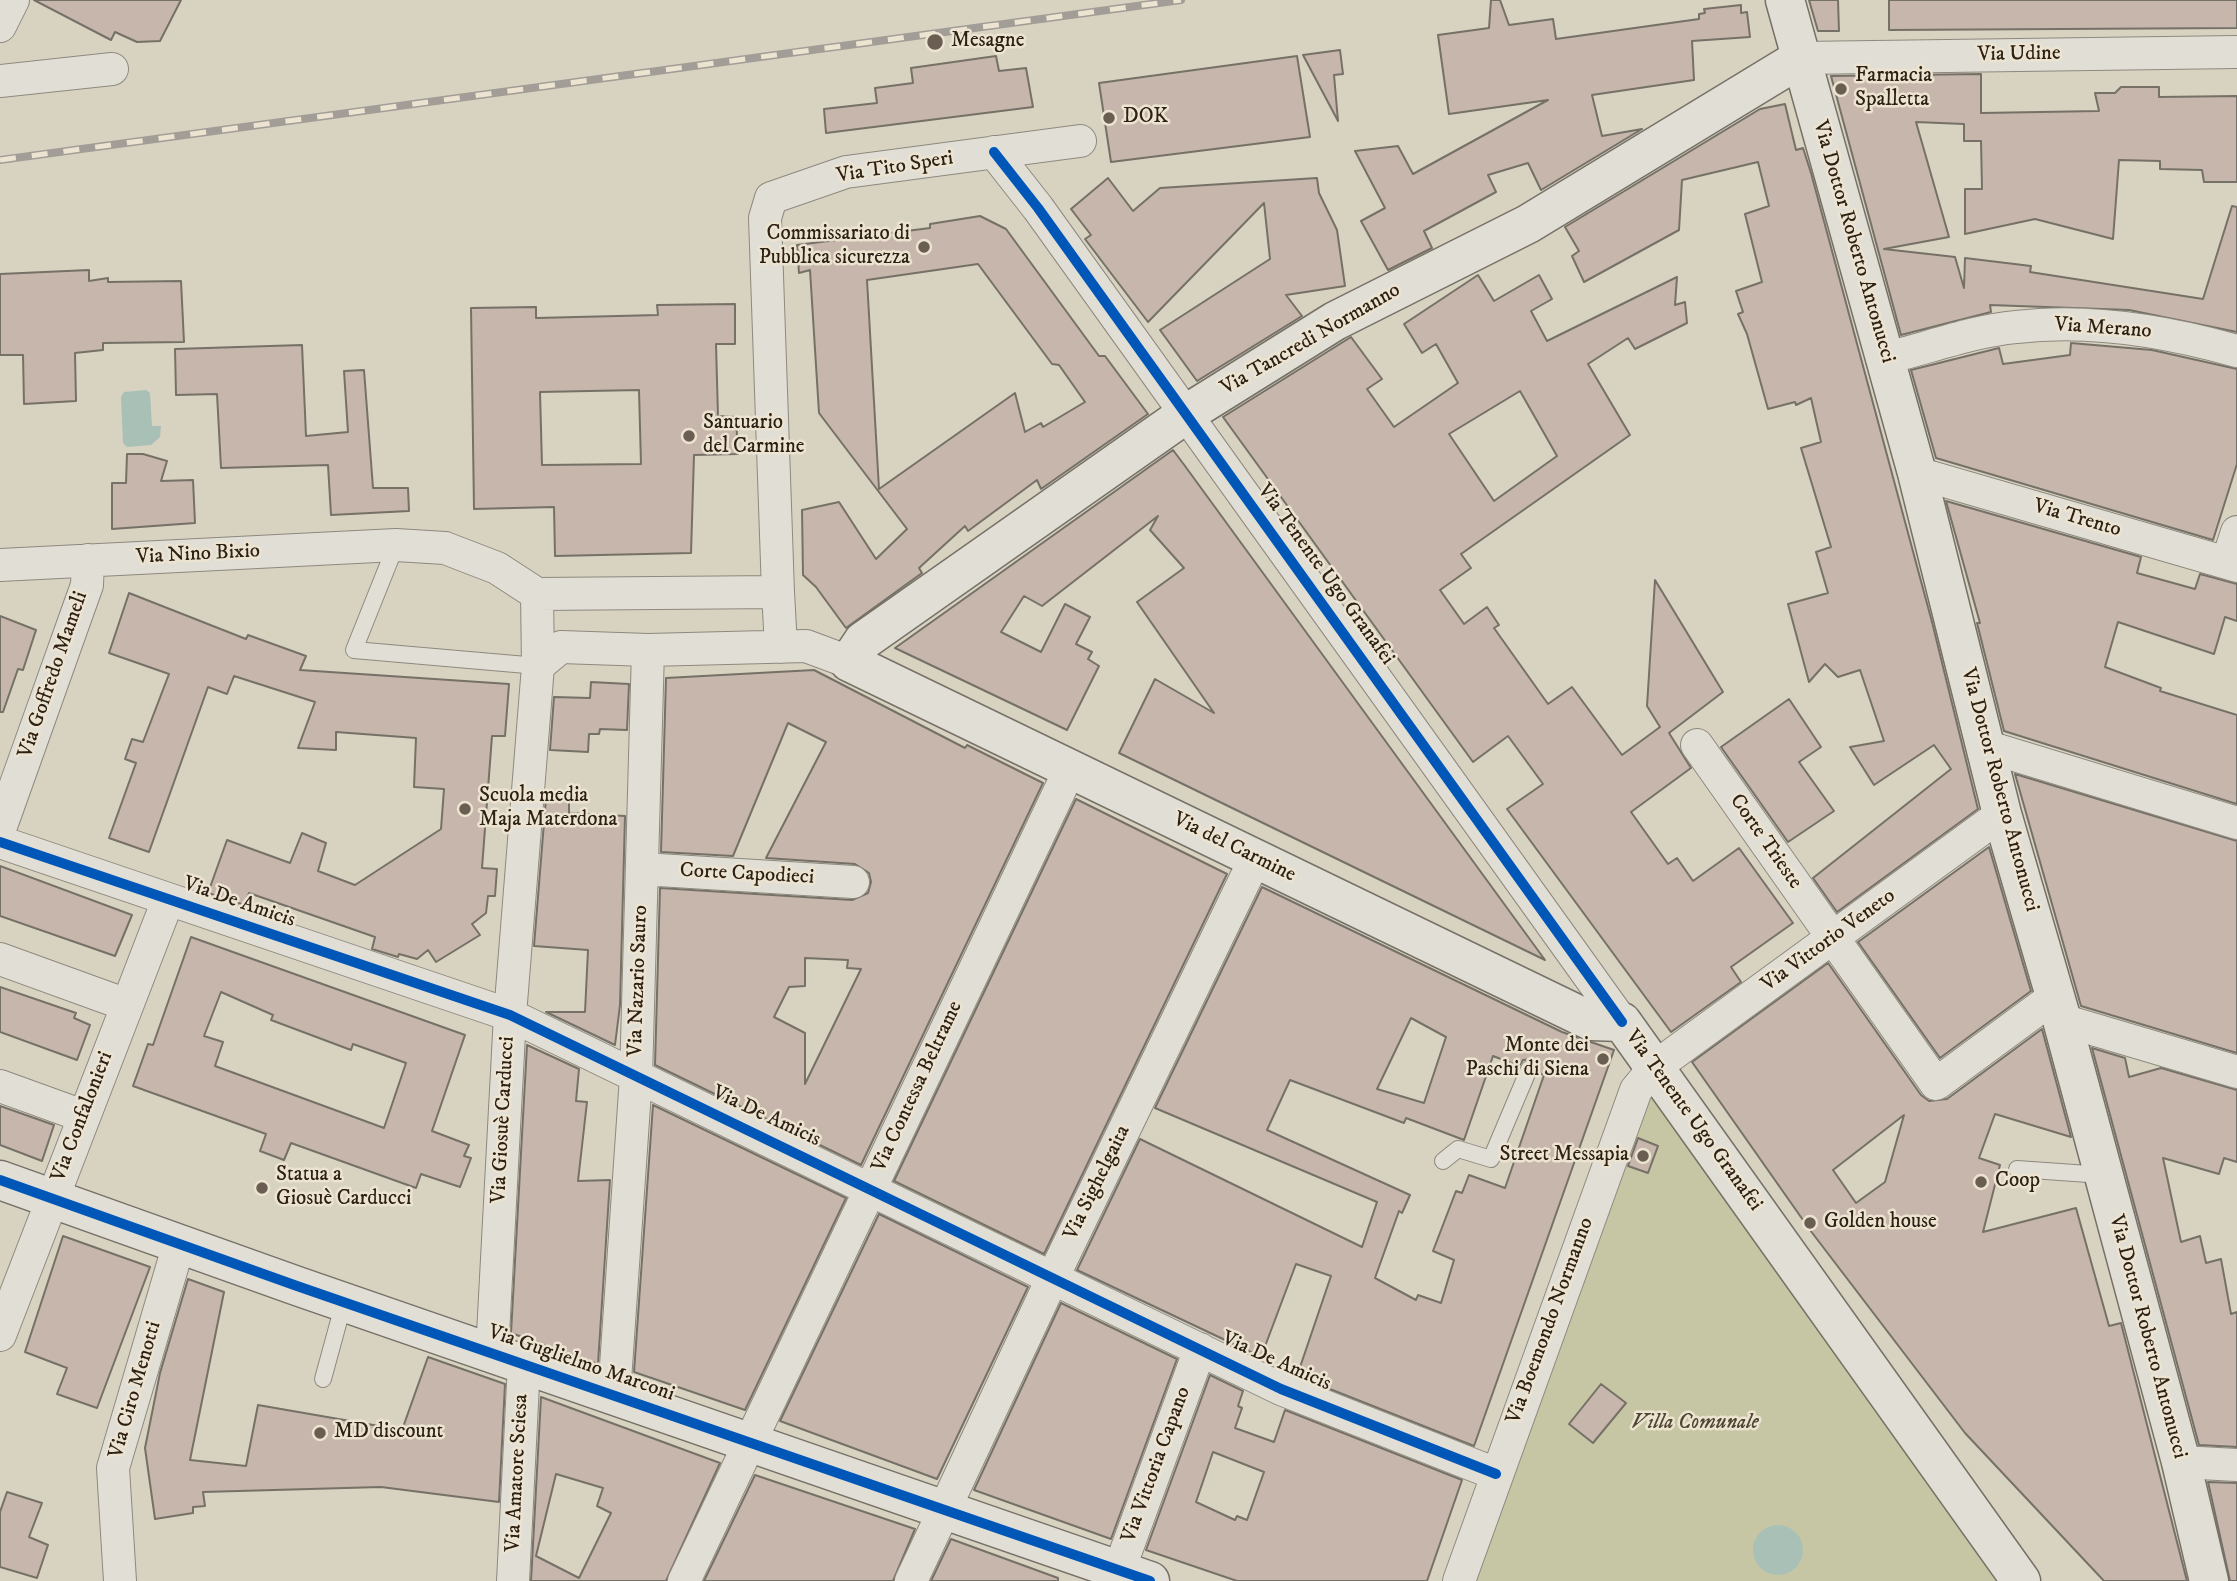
<!DOCTYPE html>
<meta charset="utf-8">
<style>
body{margin:0}
canvas{display:block;background:#d8d2c1}
</style>
<canvas width="2237" height="1581"></canvas>
<script>
const ctx = document.querySelector('canvas').getContext('2d');
ctx.lineJoin = 'round';
function fillPath(path, color) {
  ctx.fillStyle = color;
  ctx.fill(path, 'evenodd');
}
function stroke(path, color, width, dash) {
  ctx.strokeStyle = color;
  ctx.lineWidth = width;
  ctx.lineCap = dash ? 'butt' : 'round';
  ctx.setLineDash(dash || []);
  ctx.stroke(path);
}
function drawText(font, color, halo, rows, align = 'center') {
  ctx.font = font + ' "IM FELL DW Pica",serif';
  ctx.lineWidth = 5;
  ctx.setLineDash([]);
  ctx.textBaseline = 'middle';
  ctx.strokeStyle = halo;
  ctx.fillStyle = color;
  for (const [text, x, y, turn = 0] of rows) {
    ctx.save();
    ctx.translate(x, y);
    ctx.rotate((+turn || 0) * Math.PI / 180);
    ctx.textAlign = isNaN(turn) ? turn : align;
    if (halo) ctx.strokeText(text, 0, 0);
    ctx.fillText(text, 0, 0);
    ctx.restore();
  }
}
const green = new Path2D(`
 M 1649,1099 L 1659,1099 L 1666,1106 L 1996,1581 L 1472,1581 Z`);
const water = new Path2D(`
 M 146,390 L 150,393 L 152,426 L 161,426 L 160,437 L 151,445 L 127,447 L 123,443 L 121,397 L 124,392 Z
 M1753 1550a25 25 0 1 1 50 0a25 25 0 1 1-50 0Z`);
const building = new Path2D(`
 M 34,0 L 181,0 L 160,41 L 137,42 L 115,32 L 111,40 Z
 M 1491,0 L 1500,0 L 1509,25 L 1553,19 L 1556,39 L 1699,19 L 1699,14 L 1705,13 L 1704,9 L 1741,5 L 1741,13 L 1747,12 L 1750,37 L 1692,41 L 1694,80 L 1592,95 L 1602,136 L 1642,129 L 1541,190 L 1528,163 L 1488,175 L 1496,192 L 1424,231 L 1432,248 L 1388,270 L 1361,221 L 1385,208 L 1355,151 L 1398,146 L 1413,174 L 1548,100 L 1449,114 L 1438,35 L 1489,28 Z
 M 1809,0 L 1838,0 L 1839,31 L 1818,31 Z
 M 1889,0 L 2237,0 L 2237,28 L 1889,30 Z
 M 1340,50 L 1343,74 L 1334,75 L 1338,121 L 1303,55 Z
 M 996,56 L 999,71 L 1026,68 L 1033,107 L 826,133 L 824,109 L 877,103 L 875,88 L 913,83 L 911,68 Z
 M 1297,56 L 1310,137 L 1111,162 L 1099,83 Z
 M 1981,74 L 1981,113 L 2099,111 L 2095,93 L 2115,93 L 2121,87 L 2159,87 L 2159,97 L 2237,96 L 2237,182 L 2204,182 L 2202,170 L 2160,169 L 2160,161 L 2119,160 L 2113,239 L 2035,219 L 1965,234 L 1965,189 L 1982,189 L 1981,141 L 1964,141 L 1964,124 L 1916,122 L 1949,237 L 1884,249 L 1955,257 L 1964,288 L 1965,258 L 2031,266 L 2030,272 L 2203,299 L 2232,206 L 2237,207 L 2237,332 L 2129,310 L 1990,305 L 1991,312 L 1901,335 L 1831,76 Z
 M 1785,104 L 1796,150 L 1803,148 L 1811,173 L 1932,622 L 1978,809 L 1837,912 L 1813,878 L 1951,769 L 1934,745 L 1874,785 L 1850,747 L 1884,741 L 1860,670 L 1838,677 L 1825,664 L 1809,682 L 1788,604 L 1828,593 L 1816,552 L 1831,547 L 1801,448 L 1821,442 L 1811,398 L 1796,405 L 1795,402 L 1768,409 L 1747,334 L 1738,314 L 1743,312 L 1736,291 L 1762,282 L 1745,214 L 1769,206 L 1758,162 L 1682,180 L 1679,230 L 1584,282 L 1572,256 L 1579,251 L 1565,227 L 1760,109 Z
 M 1108,178 L 1133,211 L 1160,188 L 1317,178 L 1319,193 L 1337,230 L 1345,286 L 1286,295 L 1302,316 L 1197,381 L 1160,330 L 1270,259 L 1264,203 L 1148,322 L 1085,239 L 1091,235 L 1071,209 Z
 M 980,216 L 1006,229 L 1099,356 L 1105,356 L 1148,414 L 1041,489 L 1037,480 L 968,531 L 965,526 L 919,568 L 922,573 L 846,628 L 816,587 L 803,575 L 802,510 L 839,502 L 876,559 L 907,529 L 819,413 L 810,270 L 799,273 L 797,245 L 930,228 L 930,224 ZM 978,264 L 1052,364 L 1059,365 L 1085,402 L 1043,427 L 1041,423 L 1025,432 L 1015,393 L 879,489 L 867,280 Z
 M 89,270 L 89,281 L 108,278 L 108,282 L 181,281 L 184,342 L 103,343 L 103,350 L 75,353 L 76,401 L 24,404 L 23,355 L 0,355 L 0,274 Z
 M 1478,275 L 1494,301 L 1539,275 L 1552,299 L 1531,311 L 1547,341 L 1677,277 L 1675,305 L 1685,302 L 1687,323 L 1635,349 L 1628,338 L 1588,364 L 1630,435 L 1461,554 L 1471,568 L 1440,590 L 1464,624 L 1487,607 L 1499,625 L 1494,628 L 1548,704 L 1572,687 L 1622,755 L 1660,727 L 1647,706 L 1655,580 L 1723,692 L 1669,733 L 1691,768 L 1631,812 L 1668,864 L 1677,858 L 1693,881 L 1739,848 L 1793,923 L 1731,967 L 1741,982 L 1671,1032 L 1507,809 L 1543,784 L 1508,736 L 1473,762 L 1223,417 L 1351,337 L 1382,379 L 1367,389 L 1394,427 L 1458,383 L 1436,344 L 1422,353 L 1404,324 ZM 1520,391 L 1557,456 L 1494,501 L 1449,434 Z
 M 735,304 L 735,344 L 716,344 L 718,416 L 736,417 L 738,454 L 694,455 L 691,553 L 555,556 L 554,507 L 474,509 L 471,308 L 536,307 L 536,318 L 658,315 L 657,305 ZM 639,390 L 641,464 L 542,465 L 540,392 Z
 M 2071,343 L 2152,350 L 2237,369 L 2237,464 L 2213,540 L 1936,458 L 1911,370 L 1999,348 L 2003,364 L 2070,355 Z
 M 302,345 L 306,436 L 348,432 L 344,371 L 364,370 L 373,488 L 408,488 L 409,511 L 331,515 L 328,465 L 221,468 L 217,394 L 176,395 L 175,349 Z
 M 1173,450 L 1185,466 L 1545,960 L 1119,753 L 1155,679 L 1214,713 L 1137,602 L 1184,568 L 1150,530 L 1158,516 L 1042,606 L 1024,596 L 1001,632 L 1041,652 L 1065,604 L 1090,617 L 1076,644 L 1092,652 L 1088,659 L 1099,666 L 1067,730 L 895,648 Z
 M 127,454 L 143,454 L 167,461 L 161,481 L 193,480 L 195,523 L 112,529 L 112,483 L 126,483 Z
 M 1946,501 L 2141,557 L 2137,573 L 2195,589 L 2200,574 L 2237,584 L 2237,621 L 2225,617 L 2214,654 L 2118,622 L 2105,667 L 2161,688 L 2160,691 L 2237,715 L 2237,804 L 2004,731 L 1977,623 L 1980,623 Z
 M 129,593 L 246,639 L 248,635 L 306,656 L 300,670 L 509,684 L 505,736 L 492,736 L 482,868 L 497,869 L 495,896 L 488,896 L 486,913 L 472,924 L 480,935 L 436,962 L 428,950 L 417,959 L 399,954 L 398,957 L 372,949 L 375,937 L 249,893 L 244,905 L 208,893 L 227,840 L 290,863 L 302,833 L 326,843 L 318,871 L 355,885 L 441,829 L 444,789 L 414,787 L 416,738 L 336,732 L 336,750 L 298,748 L 315,702 L 234,676 L 227,694 L 208,687 L 149,852 L 109,838 L 136,763 L 125,759 L 132,739 L 143,742 L 169,674 L 109,653 Z
 M 0,616 L 36,630 L 23,670 L 18,669 L 3,712 L 0,712 Z
 M 814,670 L 965,748 L 967,745 L 1043,783 L 861,1165 L 655,1065 L 660,888 L 852,900 L 868,893 L 871,882 L 869,873 L 855,864 L 766,858 L 826,742 L 788,723 L 733,856 L 661,852 L 666,678 ZM 805,958 L 848,960 L 847,968 L 861,969 L 805,1084 L 805,1033 L 774,1017 L 789,987 L 805,986 Z
 M 591,682 L 629,684 L 627,730 L 600,729 L 599,734 L 589,734 L 588,752 L 550,750 L 554,697 L 590,698 Z
 M 1789,699 L 1821,747 L 1799,762 L 1834,811 L 1788,842 L 1721,747 Z
 M 2015,774 L 2237,841 L 2237,1053 L 2081,1006 Z
 M 546,798 L 569,799 L 569,813 L 625,816 L 620,1005 L 615,1045 L 546,1012 L 585,1012 L 588,950 L 534,946 Z
 M 1076,799 L 1227,874 L 1044,1254 L 894,1181 Z
 M 1989,847 L 2031,991 L 1940,1058 L 1858,942 Z
 M 0,866 L 132,915 L 115,956 L 0,916 Z
 M 1262,887 L 1562,1032 L 1614,1050 L 1474,1446 L 1297,1376 L 1331,1276 L 1296,1264 L 1261,1357 L 1077,1270 L 1140,1139 L 1362,1247 L 1377,1202 L 1155,1108 ZM 1411,1018 L 1446,1037 L 1424,1103 L 1377,1089 ZM 1493,1056 L 1519,1066 L 1523,1060 L 1532,1059 L 1538,1063 L 1539,1073 L 1544,1075 L 1505,1188 L 1469,1175 L 1462,1193 L 1456,1191 L 1433,1251 L 1454,1260 L 1441,1303 L 1418,1295 L 1416,1300 L 1375,1278 L 1399,1211 L 1402,1213 L 1410,1195 L 1267,1130 L 1290,1080 L 1404,1123 L 1406,1118 L 1464,1140 Z
 M 191,937 L 465,1035 L 432,1131 L 469,1145 L 464,1156 L 471,1158 L 460,1187 L 421,1174 L 416,1188 L 291,1143 L 284,1160 L 260,1151 L 266,1134 L 133,1086 L 148,1044 L 153,1045 ZM 221,992 L 273,1015 L 271,1020 L 351,1050 L 353,1044 L 406,1063 L 384,1128 L 215,1066 L 223,1042 L 204,1036 Z
 M 1828,963 L 1921,1095 L 1929,1101 L 1947,1099 L 2042,1029 L 2071,1137 L 1995,1114 L 1979,1158 L 2000,1165 L 1983,1232 L 2076,1208 L 2109,1326 L 2121,1323 L 2187,1581 L 2104,1581 L 1965,1433 L 1810,1230 L 1692,1062 ZM 1904,1115 L 1885,1182 L 1856,1203 L 1833,1170 Z
 M 0,987 L 76,1013 L 74,1018 L 90,1025 L 77,1060 L 0,1032 Z
 M 527,1045 L 579,1069 L 576,1101 L 587,1102 L 578,1181 L 610,1180 L 598,1364 L 511,1333 Z
 M 2092,1048 L 2125,1058 L 2129,1077 L 2161,1068 L 2237,1090 L 2237,1162 L 2224,1158 L 2219,1174 L 2163,1158 L 2181,1242 L 2200,1236 L 2206,1263 L 2221,1259 L 2231,1314 L 2237,1312 L 2237,1447 L 2199,1445 Z
 M 653,1105 L 846,1198 L 745,1410 L 634,1372 Z
 M 0,1106 L 54,1125 L 42,1161 L 0,1145 Z
 M 1638,1138 L 1658,1146 L 1648,1173 L 1628,1166 Z
 M 879,1214 L 1028,1287 L 937,1479 L 780,1421 Z
 M 63,1236 L 150,1267 L 97,1408 L 57,1394 L 67,1368 L 25,1352 Z
 M 188,1279 L 224,1292 L 190,1460 L 246,1466 L 258,1405 L 402,1430 L 428,1357 L 505,1384 L 499,1502 L 381,1487 L 203,1492 L 205,1506 L 193,1507 L 193,1513 L 155,1519 L 145,1448 L 160,1373 Z
 M 1061,1303 L 1177,1359 L 1111,1539 L 974,1490 Z
 M 1210,1375 L 1243,1391 L 1238,1406 L 1242,1408 L 1235,1428 L 1274,1442 L 1285,1410 L 1462,1480 L 1427,1581 L 1237,1581 L 1146,1550 ZM 1213,1452 L 1264,1472 L 1247,1520 L 1237,1516 L 1235,1520 L 1196,1502 Z
 M 1601,1384 L 1626,1403 L 1593,1443 L 1569,1424 Z
 M 541,1397 L 720,1463 L 666,1581 L 531,1581 ZM 556,1474 L 603,1488 L 597,1506 L 611,1513 L 579,1578 L 536,1556 Z
 M 755,1475 L 915,1529 L 893,1581 L 704,1581 Z
 M 2208,1482 L 2237,1483 L 2237,1581 L 2230,1581 Z
 M 7,1492 L 42,1503 L 29,1537 L 48,1545 L 37,1578 L 0,1567 L 0,1512 Z
 M 951,1539 L 1058,1578 L 1058,1581 L 931,1581 Z`);
const service = new Path2D(`
 M 396,545 L 354,650 L 538,666
 M 1443,1161 L 1458,1149 L 1491,1159 L 1529,1069
 M 2017,1169 L 2103,1175
 M 323,1379 L 344,1302`);
const minor = new Path2D(`
 M 0,26 L 13,0
 M 1801,58 L 2237,52
 M 0,81 L 112,69
 M 994,152 L 1038,208 L 1622,1022
 M 1886,358 C 1928,348 1972,331 2016,327 C 2090,318 2166,331 2237,351
 M 1917,473 L 2237,566
 M 2227,563 L 2237,532
 M 0,565 L 396,545 L 445,548 L 497,568 L 537,594 L 778,592 L 781,647
 M 778,592 L 765,218 L 771,198 L 846,172 L 1080,141
 M 538,666 L 561,647 L 648,650 L 806,646 L 849,662
 M 1697,745 L 1936,1084 L 2054,997
 M 1988,747 L 2237,823
 M 0,829 L 87,585 L 88,560
 M 0,842 L 510,1015 L 1281,1389 L 1496,1474
 M 642,869 L 853,882
 M 0,959 L 127,1005
 M 2062,1020 L 2237,1072
 M 0,1086 L 83,1116
 M 0,1335 L 168,900
 M 492,1353 L 510,1015 L 538,666 L 537,594
 M 614,1395 L 636,1077 L 648,650
 M 2181,1462 L 2237,1465
 M 120,1581 L 113,1468 L 179,1244
 M 513,1581 L 524,1364
 M 684,1581 L 1070,769
 M 911,1581 L 1053,1277 L 1255,859
 M 1115,1581 L 1200,1349
 M 1459,1581 L 1636,1090 L 1655,1067 L 2002,814`);
const secondary = new Path2D(`
 M 1785,0 L 1917,473 L 2002,814 L 2062,1020 L 2181,1462 L 2209,1581
 M 1801,58 L 1528,224 L 1335,321 L 1186,414 L 863,641 L 849,662 L 1591,1021 L 1622,1022 L 2021,1581
 M 0,1180 L 297,1286 L 1150,1581`);
const rail = new Path2D(`
 M 0,160 L 1181,0`);
const cycleway = new Path2D(`
 M 994,152 L 1038,208 L 1622,1022
 M 0,842 L 510,1015 L 1281,1389 L 1496,1474
 M 0,1180 L 297,1286 L 1150,1581`);
const markers = [
 [935,42,9,"#695e51"],
 [1841,89,7,"#695e51"],
 [1109,118,7,"#695e51"],
 [924,247,7,"#695e51"],
 [689,436,7,"#695e51"],
 [465,809,7,"#695e51"],
 [1603,1059,7,"#695e51"],
 [1643,1156,7,"#695e51"],
 [1981,1182,7,"#695e51"],
 [262,1188,7,"#695e51"],
 [1810,1223,7,"#695e51"],
 [320,1433,7,"#695e51"]
];
const poiNames = [
 ["Mesagne",951,42],
 ["Farmacia",1855,77],
 ["Spalletta",1855,101],
 ["DOK",1123,118],
 ["Commissariato di",910,235,"right"],
 ["Pubblica sicurezza",910,259,"right"],
 ["Santuario",703,424],
 ["del Carmine",703,448],
 ["Scuola media",479,797],
 ["Maja Materdona",479,821],
 ["Monte dei",1589,1047,"right"],
 ["Paschi di Siena",1589,1071,"right"],
 ["Street Messapia",1629,1156,"right"],
 ["Statua a",276,1176],
 ["Giosuè Carducci",276,1200],
 ["Coop",1995,1182],
 ["Golden house",1824,1223],
 ["MD discount",334,1433]
];
const streetNames = [
 ["Via Udine",2019,55,-1],
 ["Via Tito Speri",895,168,-9],
 ["Via Dottor Roberto Antonucci",1853,242,74],
 ["Via Merano",2103,329,4],
 ["Via Tancredi Normanno",1311,340,-30],
 ["Via Trento",2077,519,16],
 ["Via Nino Bixio",198,555,-3],
 ["Via Tenente Ugo Granafei",1325,575,54],
 ["Via Goffredo Mameli",54,675,-71],
 ["Via Dottor Roberto Antonucci",1999,790,75],
 ["Corte Trieste",1765,842,55],
 ["Via del Carmine",1234,848,26],
 ["Corte Capodieci",747,875,3],
 ["Via De Amicis",239,903,19],
 ["Via Vittorio Veneto",1829,941,-36],
 ["Via Nazario Sauro",639,981,-88],
 ["Via Contessa Beltrame",918,1087,-65],
 ["Via Confalonieri",83,1117,-69],
 ["Via De Amicis",766,1117,25],
 ["Via Giosuè Carducci",504,1120,-87],
 ["Via Tenente Ugo Granafei",1693,1121,54],
 ["Via Sighelgaita",1098,1183,-64],
 ["Via Boemondo Normanno",1551,1321,-70],
 ["Via Dottor Roberto Antonucci",2147,1337,75],
 ["Via De Amicis",1276,1362,24],
 ["Via Guglielmo Marconi",581,1364,19],
 ["Via Ciro Menotti",136,1390,-74],
 ["Via Vittoria Capano",1157,1465,-70],
 ["Via Amatore Sciesa",518,1473,-87]
];
const parkNames = [
 ["Villa Comunale",1695,1424]
];
fillPath(green, '#c6c6a4');
fillPath(water, '#a8c0b5');
fillPath(building, '#c6b6ab');
stroke(building, '#767167', 2);
stroke(service, '#8e897e', 18);
stroke(minor, '#8e897e', 34);
stroke(secondary, '#767167', 41);
stroke(service, '#e1ded6', 16);
stroke(minor, '#e1ded6', 32);
stroke(secondary, '#e1ded6', 38);
stroke(rail, '#a29d96', 8);
stroke(rail, '#ece4d1', 5, [16]);
stroke(cycleway, '#0057b8', 10);
for (const [x, y, r, color] of markers) {
  const dot = new Path2D();
  dot.arc(x, y, r, 0, 2 * Math.PI);
  ctx.fillStyle = color;
  ctx.fill(dot);
  stroke(dot, '#ece4d1', 2.5);
}
drawText('21px', '#2d2015', '#ece4d1', poiNames, 'left');
drawText('21px', '#2d2015', '#ece4d1', streetNames);
drawText('italic 21px', '#504733', '#ece4d1', parkNames);
</script>
